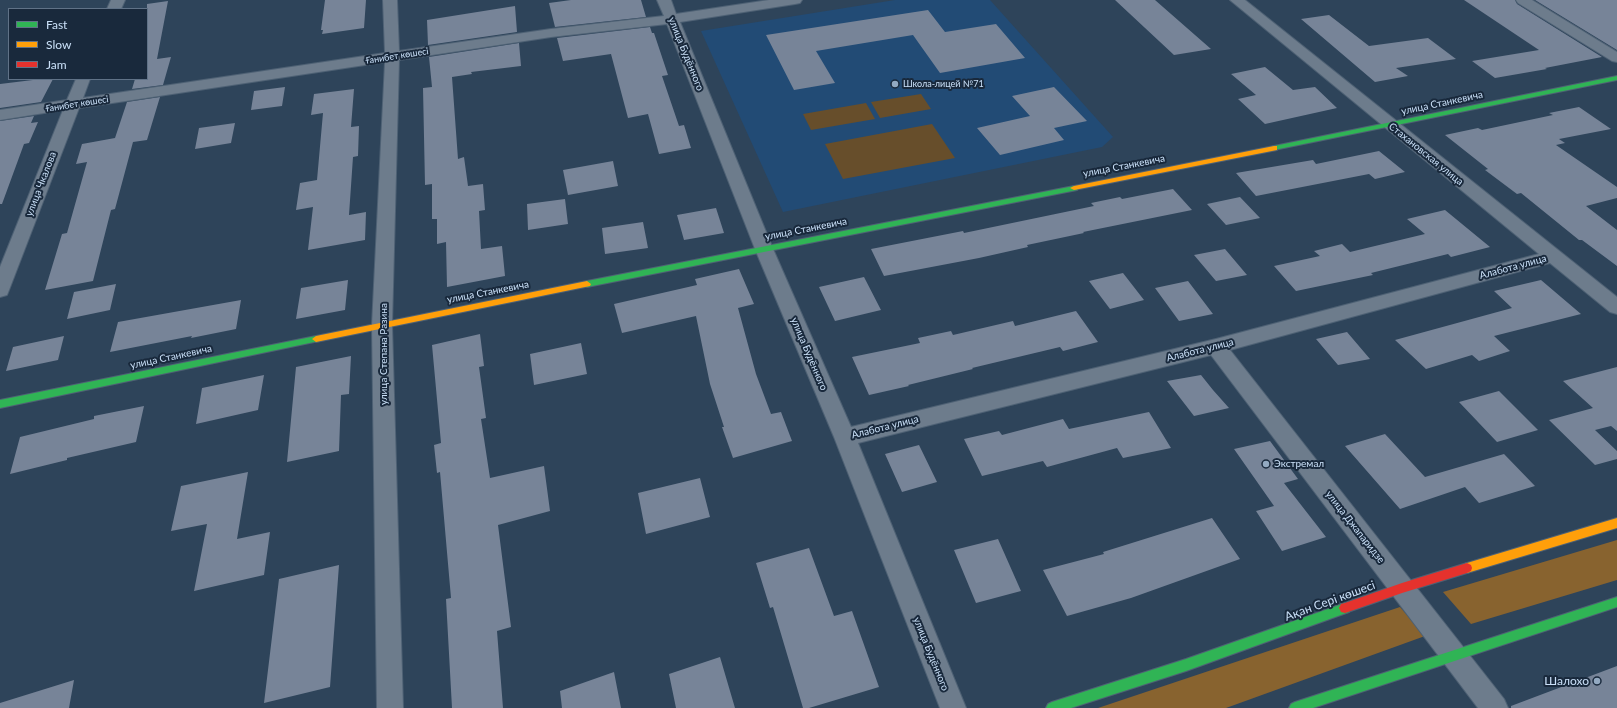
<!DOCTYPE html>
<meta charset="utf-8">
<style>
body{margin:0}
#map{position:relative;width:1617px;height:708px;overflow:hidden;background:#2e445a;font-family:Lato,sans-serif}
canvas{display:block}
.legend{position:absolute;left:8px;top:8px;width:140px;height:72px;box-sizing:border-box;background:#19293c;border:1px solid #607287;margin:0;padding:5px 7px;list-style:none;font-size:12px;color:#cae0f8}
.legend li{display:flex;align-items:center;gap:8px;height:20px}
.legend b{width:20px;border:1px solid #607287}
</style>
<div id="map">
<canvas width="1617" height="708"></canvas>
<ul class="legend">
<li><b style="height:5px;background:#30b455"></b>Fast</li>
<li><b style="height:5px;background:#ff9f0a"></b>Slow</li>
<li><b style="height:5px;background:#e5322d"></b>Jam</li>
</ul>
</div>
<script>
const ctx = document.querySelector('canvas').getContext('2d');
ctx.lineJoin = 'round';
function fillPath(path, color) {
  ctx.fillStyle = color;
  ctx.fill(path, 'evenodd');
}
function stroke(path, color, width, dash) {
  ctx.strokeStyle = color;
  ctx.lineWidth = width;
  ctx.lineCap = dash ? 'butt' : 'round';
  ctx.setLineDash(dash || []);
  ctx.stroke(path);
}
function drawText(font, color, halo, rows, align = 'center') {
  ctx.font = font + ' Lato,sans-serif';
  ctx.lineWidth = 4;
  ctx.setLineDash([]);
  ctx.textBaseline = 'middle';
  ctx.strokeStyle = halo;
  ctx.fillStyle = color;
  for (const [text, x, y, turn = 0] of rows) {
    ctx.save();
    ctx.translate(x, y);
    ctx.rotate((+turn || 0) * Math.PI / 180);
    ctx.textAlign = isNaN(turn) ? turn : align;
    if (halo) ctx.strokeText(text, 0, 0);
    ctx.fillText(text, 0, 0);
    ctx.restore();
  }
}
const built = new Path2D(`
 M 895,0 L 990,0 L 1113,137 L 1102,147 L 783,212 L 701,31 Z`);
const green = new Path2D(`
 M 921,94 L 931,109 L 880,118 L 871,102 Z
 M 866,103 L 875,119 L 811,130 L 803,114 Z
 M 932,124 L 955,158 L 843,179 L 825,144 Z`);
const forest = new Path2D(`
 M 1617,540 L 1617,580 L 1471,624 L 1443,592 Z
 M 1400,607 L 1425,636 L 1226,708 L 1098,708 Z`);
const building = new Path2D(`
 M 325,0 L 366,0 L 364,28 L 322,34 L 323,30 L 321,30 Z
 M 571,0 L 641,0 L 646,17 L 555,27 L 549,3 Z
 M 1115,0 L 1155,0 L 1211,49 L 1174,55 Z
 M 1464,0 L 1515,0 L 1517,4 L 1602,57 L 1545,68 L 1547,69 L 1495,78 L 1472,61 L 1539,50 Z
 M 1535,0 L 1617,0 L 1617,50 Z
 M 168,1 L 157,59 L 171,57 L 163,85 L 132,89 L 135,79 L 147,79 L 147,60 L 149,60 L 147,60 L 147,4 Z
 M 515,6 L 517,32 L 428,45 L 427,20 Z
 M 928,10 L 945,32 L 996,24 L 1025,58 L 940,73 L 913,35 L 816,51 L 835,83 L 794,90 L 766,35 Z
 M 1329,15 L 1369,46 L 1428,38 L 1456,59 L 1396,68 L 1408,76 L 1375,82 L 1301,19 Z
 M 650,27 L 652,33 L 654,33 L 668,75 L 662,76 L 679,126 L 684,125 L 691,148 L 659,154 L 648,114 L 628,118 L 611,54 L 563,61 L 557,38 Z
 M 519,43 L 521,66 L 471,72 L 472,74 L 452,77 L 458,159 L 464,157 L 468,186 L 483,184 L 485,210 L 479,211 L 481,249 L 502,246 L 505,276 L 447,287 L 446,242 L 437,244 L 437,219 L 432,219 L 432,184 L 425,185 L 423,88 L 432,87 L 429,57 Z
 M 1265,67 L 1293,90 L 1315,87 L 1337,108 L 1265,124 L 1238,99 L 1256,95 L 1231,74 Z
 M 41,79 L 53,79 L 41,102 L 0,108 L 0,84 Z
 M 285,87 L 282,106 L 251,110 L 254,91 Z
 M 1054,87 L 1087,121 L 1054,128 L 1064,140 L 1000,155 L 977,128 L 1030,116 L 1012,96 Z
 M 354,89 L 351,127 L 359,126 L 358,156 L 353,157 L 349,215 L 366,212 L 365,240 L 308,250 L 313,207 L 296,210 L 300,183 L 317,180 L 323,113 L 311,115 L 314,94 Z
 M 160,97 L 147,140 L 133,142 L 115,209 L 111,210 L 93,281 L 45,290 L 62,234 L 67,233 L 87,162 L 76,164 L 82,144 L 115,138 L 127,102 Z
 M 1579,107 L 1611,129 L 1559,139 L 1565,143 L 1556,145 L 1617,187 L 1617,198 L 1586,206 L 1617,230 L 1617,266 L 1582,240 L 1579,240 L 1521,193 L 1517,194 L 1485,170 L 1488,169 L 1445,135 L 1478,128 L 1482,130 L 1553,115 L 1549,113 Z
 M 34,116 L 31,123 L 38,122 L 29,143 L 24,144 L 2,204 L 0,204 L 0,121 Z
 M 235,123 L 231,143 L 195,149 L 199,128 Z
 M 1379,151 L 1405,172 L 1375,179 L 1369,174 L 1256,196 L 1236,173 L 1313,160 L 1316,164 Z
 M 613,161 L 618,186 L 568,195 L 563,170 Z
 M 1173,189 L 1192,210 L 1083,232 L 1084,233 L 1027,245 L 1028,247 L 979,258 L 884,276 L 871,249 L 963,231 L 964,233 L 1094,206 L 1091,203 L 1120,197 L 1122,199 Z
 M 1240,197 L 1260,218 L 1226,225 L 1207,204 Z
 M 565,199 L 568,224 L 528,230 L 527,204 Z
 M 716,208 L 724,233 L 684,240 L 677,215 Z
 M 1445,210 L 1490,247 L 1451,257 L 1448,254 L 1371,273 L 1373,275 L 1296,291 L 1274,266 L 1320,256 L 1314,251 L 1342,244 L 1350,252 L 1425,234 L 1407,219 Z
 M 643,222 L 648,248 L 605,254 L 602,228 Z
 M 1225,249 L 1247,275 L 1216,281 L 1194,255 Z
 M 739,269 L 754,304 L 738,308 L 756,374 L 771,414 L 781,412 L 792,441 L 733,458 L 722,427 L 724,427 L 710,384 L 696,316 L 622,333 L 614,304 L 697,285 L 695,279 Z
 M 1123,273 L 1144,300 L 1110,309 L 1089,281 Z
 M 864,277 L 881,310 L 835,321 L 819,287 Z
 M 348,280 L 345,310 L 296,319 L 301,288 Z
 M 1541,280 L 1581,314 L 1494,336 L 1510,351 L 1479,361 L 1472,355 L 1426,369 L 1395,340 L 1512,308 L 1494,291 Z
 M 1188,281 L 1213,314 L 1179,321 L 1155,288 Z
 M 116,284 L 110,310 L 67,319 L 74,292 Z
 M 241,300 L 236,329 L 191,338 L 192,336 L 110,352 L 118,322 Z
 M 1076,311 L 1098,342 L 1063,351 L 1060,347 L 972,368 L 973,369 L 908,385 L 909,386 L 869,395 L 852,357 L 920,343 L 918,338 L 951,331 L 953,335 L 1013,321 L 1015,326 Z
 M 1347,332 L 1370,359 L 1338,365 L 1316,339 Z
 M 480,334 L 484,366 L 479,367 L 486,418 L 481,419 L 490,478 L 544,466 L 550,511 L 498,525 L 511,627 L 497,631 L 503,708 L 452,708 L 446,599 L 451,598 L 440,472 L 437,473 L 434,445 L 441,443 L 432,345 Z
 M 64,336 L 58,360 L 6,371 L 13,347 Z
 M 581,343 L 587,374 L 534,385 L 530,354 Z
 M 351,356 L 349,394 L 341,395 L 339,451 L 287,462 L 296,367 Z
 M 1617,367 L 1617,431 L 1611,426 L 1595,430 L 1617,451 L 1617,459 L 1595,465 L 1549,420 L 1593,408 L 1563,381 Z
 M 264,375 L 258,410 L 196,424 L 202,388 Z
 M 1201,375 L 1213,390 L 1229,408 L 1194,416 L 1167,381 Z
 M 1499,391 L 1538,430 L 1497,442 L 1459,402 Z
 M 144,406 L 136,442 L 67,458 L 67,460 L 10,474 L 20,437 L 94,419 L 94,416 Z
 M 1149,412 L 1171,448 L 1123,458 L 1117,448 L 1047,467 L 1043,461 L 982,476 L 964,439 L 999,431 L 1002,435 L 1063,419 L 1069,429 Z
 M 1385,434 L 1425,477 L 1504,454 L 1535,486 L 1479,503 L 1465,487 L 1400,509 L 1345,446 Z
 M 1270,441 L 1298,479 L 1284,483 L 1326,537 L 1282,551 L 1256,511 L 1274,506 L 1234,449 Z
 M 919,445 L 937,482 L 902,492 L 885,454 Z
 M 248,472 L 237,539 L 270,532 L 264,575 L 194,591 L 207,524 L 171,531 L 181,486 Z
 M 700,478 L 710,517 L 646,534 L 638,493 Z
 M 1212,518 L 1240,559 L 1131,598 L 1067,616 L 1043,570 L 1104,554 L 1103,552 Z
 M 998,539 L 1021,591 L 976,603 L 954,550 Z
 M 809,548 L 834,616 L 852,611 L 879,687 L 809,708 L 803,708 L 773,607 L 770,608 L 756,563 Z
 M 339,565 L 330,687 L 264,703 L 279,579 Z
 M 720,657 L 735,708 L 676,708 L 669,674 Z
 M 1617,666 L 1617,708 L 1511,708 L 1511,706 Z
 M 614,672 L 621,708 L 562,708 L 560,691 Z
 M 74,680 L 69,708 L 0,708 L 0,703 Z`);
const street = new Path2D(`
 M 111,0 L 125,0 L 121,9 L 107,9 Z
 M 383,0 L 397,0 L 399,51 L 551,29 L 664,16 L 657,0 L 671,0 L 676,14 L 769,0 L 802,0 L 800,3 L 795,4 L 680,22 L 773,249 L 851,427 L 1216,339 L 1539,254 L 1230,0 L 1245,0 L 1617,297 L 1617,314 L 1610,312 L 1550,263 L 1230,350 L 1504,699 L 1508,708 L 1478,708 L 1211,355 L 858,443 L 966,708 L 940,708 L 834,437 L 755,249 L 667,24 L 551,37 L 399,60 L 392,325 L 403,708 L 377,708 L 372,325 L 385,62 L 79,108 L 9,290 L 7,295 L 0,297 L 0,267 L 63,110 L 0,120 L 0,110 L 67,100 L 76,79 L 90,79 L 83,98 L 385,53 Z
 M 1516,0 L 1532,0 L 1617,52 L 1617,62 L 1612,61 L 1518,3 Z`);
const fast = new Path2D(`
 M 1617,76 L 1617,80 L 1274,150 L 1270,148 L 1274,146 Z
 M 1074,186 L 1078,188 L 1077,190 L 587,287 L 583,284 L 587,281 Z
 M 316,336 L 319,337 L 320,339 L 319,341 L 0,408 L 0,400 Z
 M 1617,597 L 1617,607 L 1313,708 L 1289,708 L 1291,704 L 1295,702 Z
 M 1345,603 L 1349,604 L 1351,608 L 1349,612 L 1186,671 L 1071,708 L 1046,708 L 1048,704 L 1052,702 L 1186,659 Z`);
const slow = new Path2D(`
 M 1274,146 L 1277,146 L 1277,150 L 1074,190 L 1070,188 L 1074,186 Z
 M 587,281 L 591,284 L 590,286 L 316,342 L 312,339 L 316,336 Z
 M 1617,518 L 1617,528 L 1467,573 L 1463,571 L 1462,568 L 1463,565 L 1467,563 Z`);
const jam = new Path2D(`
 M 1467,563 L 1471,565 L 1472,568 L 1471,571 L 1467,573 L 1402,593 L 1345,613 L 1341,612 L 1339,608 L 1341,604 L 1345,603 L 1402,583 Z`);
const markers = [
 [895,84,4,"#93a9c1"],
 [1266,464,4,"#93a9c1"],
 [1597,681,4,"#93a9c1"]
];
const farStreetnames = [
 ["Ғанибет көшесі",397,56,-9],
 ["Ғанибет көшесі",77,104,-9]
];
const farPoinames = [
 ["Школа-лицей №71",903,84]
];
const streetNames = [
 ["улица Будённого",686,54,68],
 ["улица Станкевича",1442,103,-12],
 ["Стахановская улица",1426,154,39],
 ["улица Станкевича",1124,166,-11],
 ["улица Чкалова",41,184,-69],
 ["улица Станкевича",806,229,-11],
 ["Алабота улица",1513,267,-15],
 ["улица Станкевича",488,292,-11],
 ["Алабота улица",1200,350,-14],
 ["улица Степана Разина",384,354,-90],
 ["улица Будённого",809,354,67],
 ["улица Станкевича",171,357,-12],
 ["Алабота улица",885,427,-14],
 ["улица Джапаридзе",1355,527,52],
 ["улица Будённого",931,654,68]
];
const poiNames = [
 ["Экстремал",1274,464]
];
const nearStreetnames = [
 ["Ақан Сері көшесі",1330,601,-20]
];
const nearPoinames = [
 ["Шалохо",1589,681]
];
fillPath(built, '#224b75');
fillPath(green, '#674e2b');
fillPath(forest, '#88632f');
fillPath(building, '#778498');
stroke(street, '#4e6174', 2);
stroke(fast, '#4e6174', 2);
stroke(slow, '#4e6174', 2);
stroke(jam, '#4e6174', 2);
fillPath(street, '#6d7c8c');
fillPath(fast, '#30b455');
fillPath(slow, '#ff9f0a');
fillPath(jam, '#e5322d');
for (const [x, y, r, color] of markers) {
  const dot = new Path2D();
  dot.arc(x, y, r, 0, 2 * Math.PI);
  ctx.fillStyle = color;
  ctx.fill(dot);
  stroke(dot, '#19293c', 1.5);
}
drawText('9px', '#cae0f8', '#19293c', farStreetnames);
drawText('9px', '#cae0f8', '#19293c', farPoinames, 'left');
drawText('10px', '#cae0f8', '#19293c', streetNames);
drawText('10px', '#cae0f8', '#19293c', poiNames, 'left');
drawText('12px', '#cae0f8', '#19293c', nearStreetnames);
drawText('12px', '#cae0f8', '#19293c', nearPoinames, 'right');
</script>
